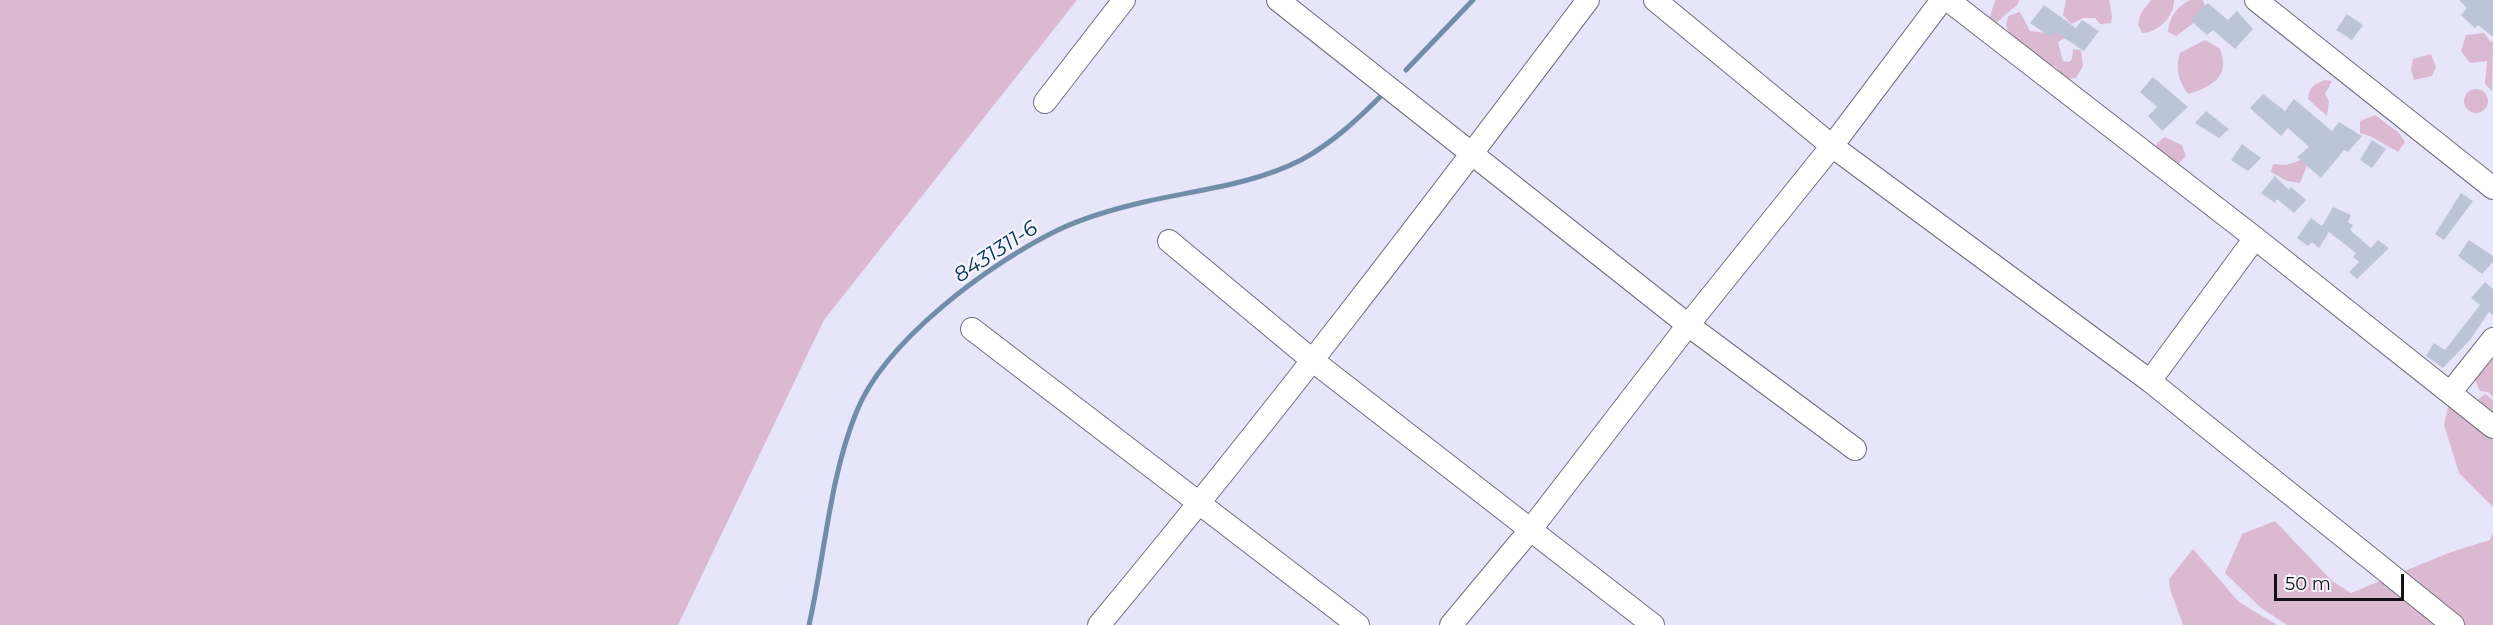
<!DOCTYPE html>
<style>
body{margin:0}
#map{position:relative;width:2493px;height:625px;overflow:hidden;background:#e7e5fa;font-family:Montserrat,sans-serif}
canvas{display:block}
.scale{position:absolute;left:2274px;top:574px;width:130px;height:27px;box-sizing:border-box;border:3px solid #121118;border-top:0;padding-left:8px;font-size:18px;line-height:21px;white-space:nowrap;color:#121118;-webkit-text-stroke:4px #f5f4fc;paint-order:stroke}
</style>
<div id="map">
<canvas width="2493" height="625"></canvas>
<div class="scale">50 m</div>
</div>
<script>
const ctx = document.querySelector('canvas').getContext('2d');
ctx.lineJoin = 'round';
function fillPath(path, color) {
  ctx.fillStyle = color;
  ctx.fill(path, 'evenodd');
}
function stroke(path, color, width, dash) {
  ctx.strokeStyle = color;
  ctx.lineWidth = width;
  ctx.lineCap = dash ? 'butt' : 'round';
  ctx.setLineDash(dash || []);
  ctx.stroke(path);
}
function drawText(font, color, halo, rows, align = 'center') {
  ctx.font = font + ' Montserrat,sans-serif';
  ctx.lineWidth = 5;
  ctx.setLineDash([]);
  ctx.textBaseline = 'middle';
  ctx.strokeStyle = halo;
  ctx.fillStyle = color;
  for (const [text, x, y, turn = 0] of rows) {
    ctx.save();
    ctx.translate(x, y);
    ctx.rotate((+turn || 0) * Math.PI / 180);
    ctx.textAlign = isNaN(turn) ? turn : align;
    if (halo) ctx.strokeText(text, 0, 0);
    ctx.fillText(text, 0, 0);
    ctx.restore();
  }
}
const green = new Path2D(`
 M 0,0 L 1077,0 L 824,320 L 678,625 L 0,625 Z
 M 1995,0 L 2019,0 L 2018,4 L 1996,23 L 1990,17 Z
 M 2066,0 L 2109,0 L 2112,16 L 2111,23 L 2100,24 L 2095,18 L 2083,18 L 2071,24 L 2063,15 Z
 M 2151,0 L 2174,0 C 2174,17 2158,33 2142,33 L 2138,24 L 2141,13 Z
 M 2190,0 L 2203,0 L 2206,10 L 2199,19 L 2176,36 L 2168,32 C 2169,17 2177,7 2190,0 Z
 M 2020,12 L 2030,31 L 2048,33 L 2056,27 L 2065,38 L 2058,42 L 2063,61 L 2069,62 L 2072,59 L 2073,49 L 2081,50 L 2083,66 L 2076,78 L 2065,79 L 2055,66 L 2039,64 L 2011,37 L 2006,26 L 2008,16 Z
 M 2484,33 L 2491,42 L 2493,41 L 2492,91 L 2485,84 L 2487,61 L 2470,63 L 2461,51 L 2466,35 Z
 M 2205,40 L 2220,49 C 2231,77 2211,87 2188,94 C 2178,79 2175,70 2180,53 Z
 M 2431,54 L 2436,67 L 2432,76 L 2414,80 L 2411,70 L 2413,59 Z
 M 2325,80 L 2332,81 L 2325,94 L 2329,101 L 2327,116 L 2308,99 C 2309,87 2314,84 2325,80 Z
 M2464 101a12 12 0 1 1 24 0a12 12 0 1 1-24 0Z
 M 2375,115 L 2399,133 L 2405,142 L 2398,152 L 2372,137 L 2360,133 L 2360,121 Z
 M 2165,137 L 2182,145 L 2186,156 L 2178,164 L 2156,153 L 2157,143 Z
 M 2304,159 L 2308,163 L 2300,183 L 2287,181 L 2271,172 L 2273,164 L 2286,165 Z
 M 2493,355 L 2493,397 L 2488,392 L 2480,391 L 2474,377 Z
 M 2485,394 L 2493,400 L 2493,507 L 2459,473 L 2444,425 L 2449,403 L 2476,401 Z
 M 2275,521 L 2332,581 L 2351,593 L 2451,552 L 2490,540 L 2493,532 L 2493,625 L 2287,625 L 2260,607 L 2225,573 L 2242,534 Z
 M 2193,549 L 2239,602 L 2277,625 L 2183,625 L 2170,589 L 2169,579 Z`);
const stream = new Path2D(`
 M 1406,70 L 1473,0
 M 809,625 C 825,555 829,480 856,413 C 884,341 990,263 1058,230 C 1085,217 1114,209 1144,202 C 1196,190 1252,185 1301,160 C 1333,143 1360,117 1385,92`);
const building = new Path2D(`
 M 2459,0 L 2493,0 L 2493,37 L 2478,25 L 2475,28 L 2461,15 L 2467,8 Z
 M 2208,3 L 2228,20 L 2237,11 L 2253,29 L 2235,49 L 2213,30 L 2207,35 L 2190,20 Z
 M 2044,5 L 2076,28 L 2082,20 L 2099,31 L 2084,51 L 2055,32 L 2051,37 L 2030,23 Z
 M 2347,14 L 2363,25 L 2352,40 L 2336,30 Z
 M 2153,77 L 2188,107 L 2162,131 L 2148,116 L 2157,107 L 2140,92 Z
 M 2263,94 L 2285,111 L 2294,99 L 2332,131 L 2339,122 L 2362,136 L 2348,152 L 2344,150 L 2321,178 L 2297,157 L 2309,147 L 2288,128 L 2281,136 L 2250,108 Z
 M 2206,111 L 2229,129 L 2219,138 L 2195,123 Z
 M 2372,140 L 2386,149 L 2372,168 L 2360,160 Z
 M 2242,144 L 2261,158 L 2248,171 L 2231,160 Z
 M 2275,176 L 2289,190 L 2291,187 L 2306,200 L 2294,213 L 2277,199 L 2275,203 L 2261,193 Z
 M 2461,193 L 2473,201 L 2444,240 L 2435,234 Z
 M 2333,207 L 2351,215 L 2348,222 L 2353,225 L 2350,230 L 2371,248 L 2378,240 L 2389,248 L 2357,279 L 2349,272 L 2359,262 L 2353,257 L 2356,253 L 2329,232 L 2319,248 L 2312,242 L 2308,246 L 2297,238 L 2311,218 L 2322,226 Z
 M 2469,240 L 2493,256 L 2493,262 L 2482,274 L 2458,256 Z
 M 2485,282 L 2493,289 L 2493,316 L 2489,312 L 2470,340 L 2443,368 L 2426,356 L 2434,343 L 2445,350 L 2480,305 L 2471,298 Z`);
const minor = new Path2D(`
 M 1278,0 L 1688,325 L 1855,449
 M 1655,0 L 1832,146 L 2150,381 L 2453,625
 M 1948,0 L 2255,238 L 2493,427
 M 2256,0 L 2493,188
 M 1045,102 L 1124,0
 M 1169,241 L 1312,360 L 1653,625
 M 972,329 L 1358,625
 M 2150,381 L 2255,238
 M 2450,393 L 2493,339
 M 1099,625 C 1268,422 1429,211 1588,0
 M 1451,625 L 1531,529 L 1688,325 L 1832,146 L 1942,0`);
const waterNames = [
 ["8431311-6",996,252,-33]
];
fillPath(green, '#dbbad1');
stroke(stream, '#718ea8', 5);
fillPath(building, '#bcc5d8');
stroke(minor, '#706e81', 24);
stroke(minor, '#fff', 22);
drawText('italic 21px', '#003353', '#f5f4fc', waterNames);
</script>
